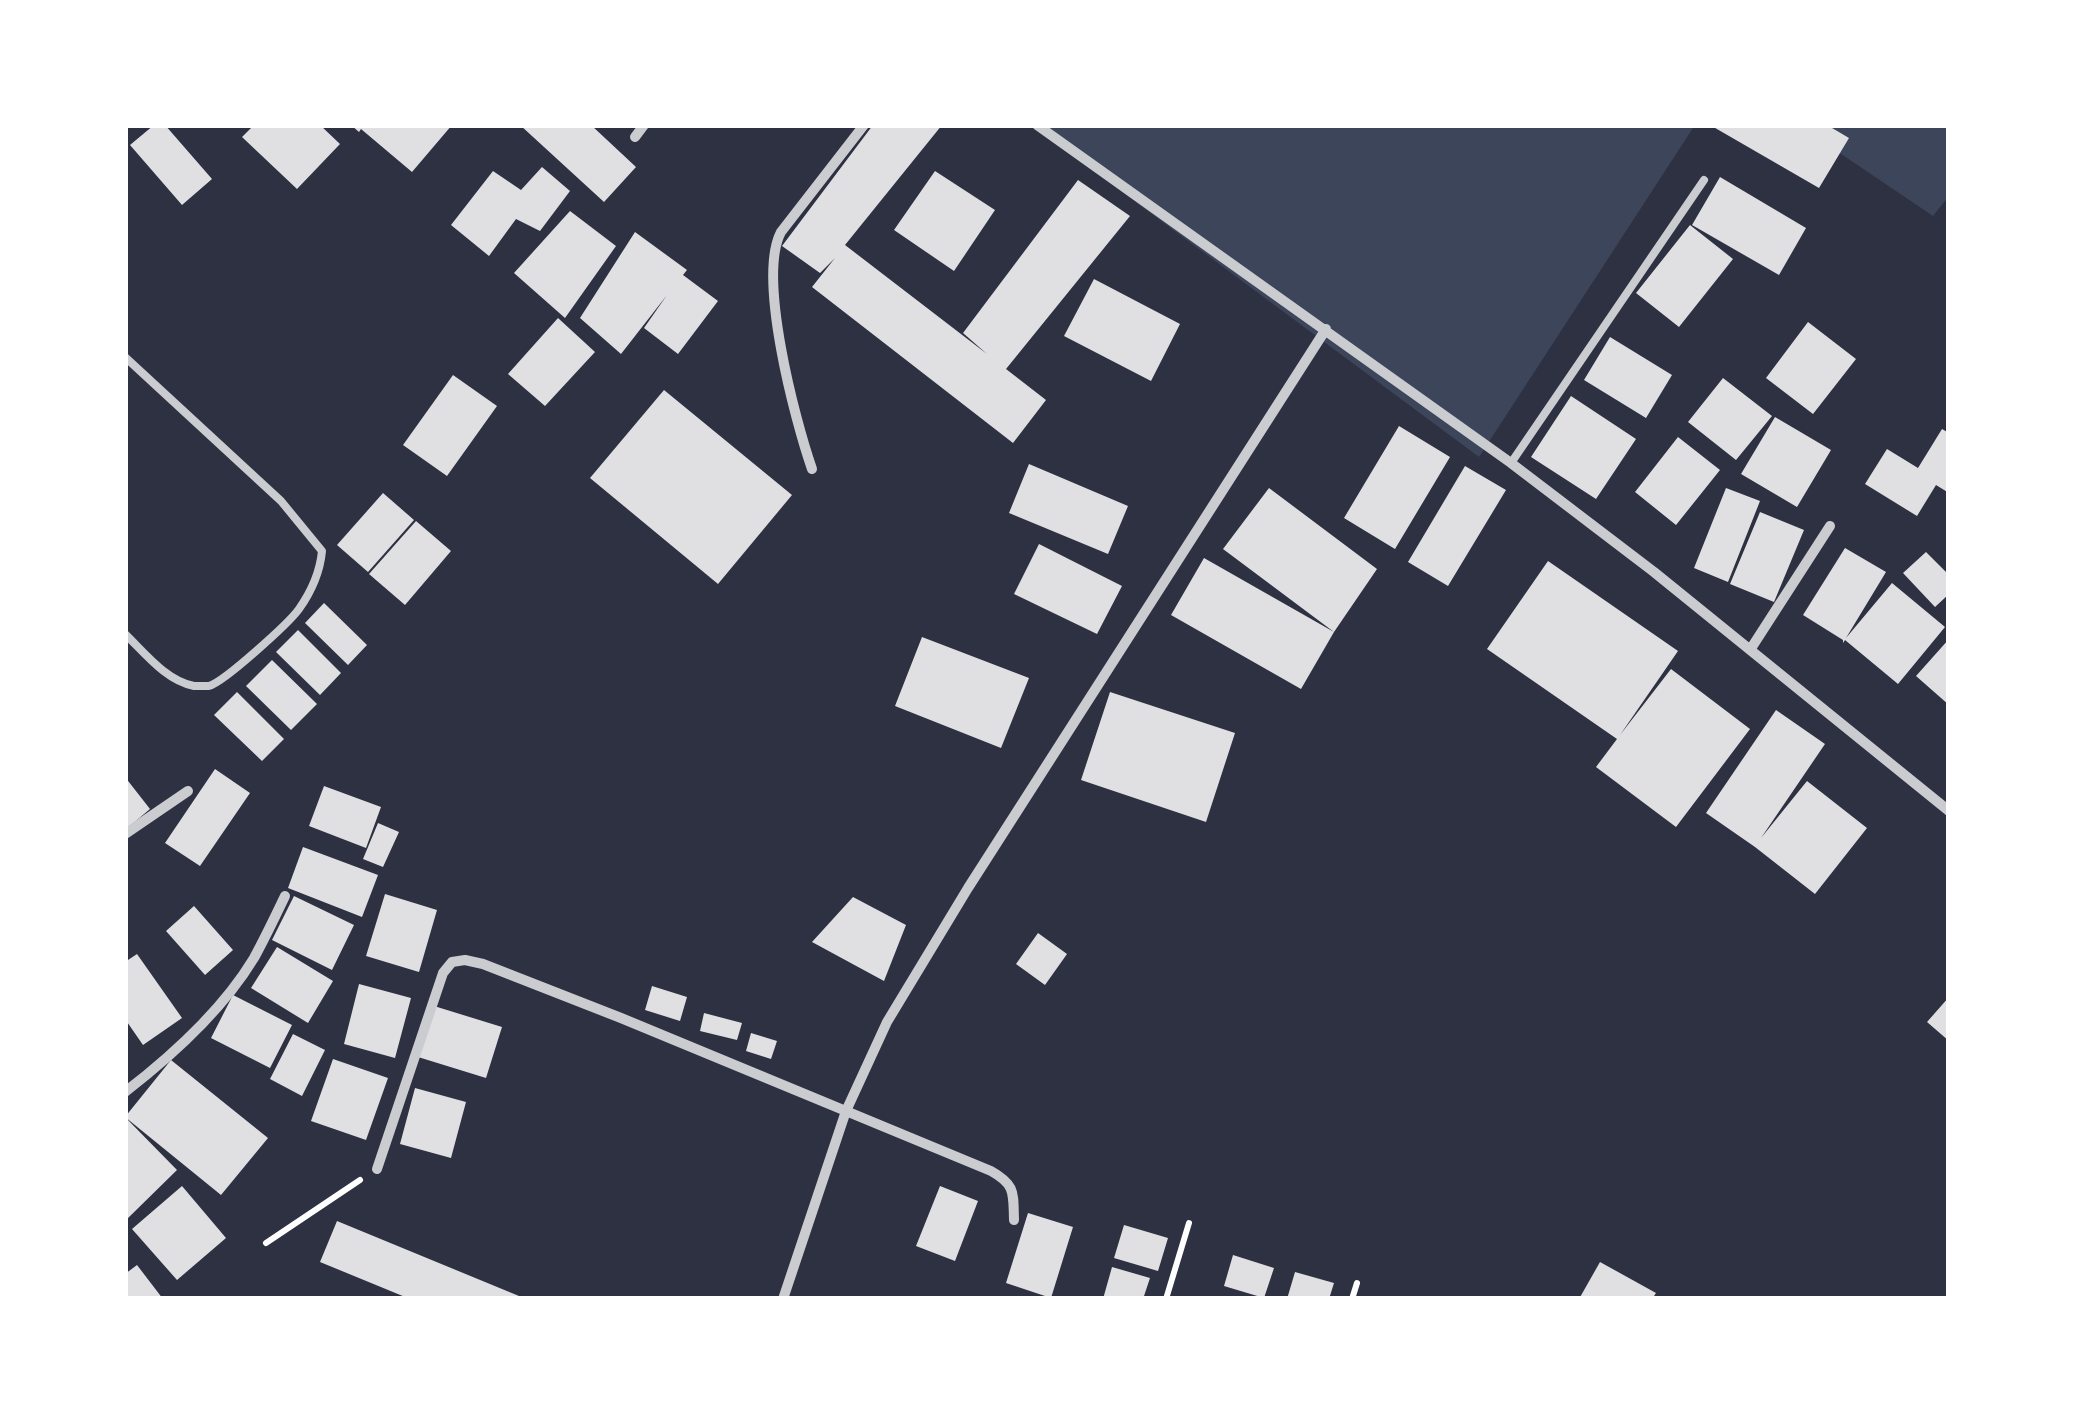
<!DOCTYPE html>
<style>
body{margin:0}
#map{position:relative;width:2074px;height:1424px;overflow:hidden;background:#2d3142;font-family:Cabin,sans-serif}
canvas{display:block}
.frame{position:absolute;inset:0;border:128px solid #fff;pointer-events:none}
</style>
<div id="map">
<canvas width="2074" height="1424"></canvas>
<div class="frame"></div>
</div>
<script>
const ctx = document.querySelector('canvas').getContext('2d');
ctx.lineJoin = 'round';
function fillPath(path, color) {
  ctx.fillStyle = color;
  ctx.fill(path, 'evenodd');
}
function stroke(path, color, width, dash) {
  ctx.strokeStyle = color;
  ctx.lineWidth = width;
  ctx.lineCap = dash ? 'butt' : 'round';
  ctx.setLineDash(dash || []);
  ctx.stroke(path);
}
const green = new Path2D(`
 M 1032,125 L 1695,125 L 1479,457 Z
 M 1798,125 L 1949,125 L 1949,196 L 1933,216 Z`);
const building = new Path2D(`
 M 154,125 L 165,125 L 212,179 L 182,205 L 130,145 Z
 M 254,125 L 320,125 L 340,144 L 297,189 L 242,137 Z
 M 351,125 L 452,125 L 412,172 L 361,129 L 359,132 Z
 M 520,125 L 591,125 L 636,167 L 604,202 Z
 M 873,125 L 942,125 L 845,245 L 987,354 L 963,333 L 1078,180 L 1130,216 L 1006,369 L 1046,400 L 1013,443 L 812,287 L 835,258 L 820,273 L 782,246 Z
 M 1710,125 L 1827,125 L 1849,138 L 1819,188 Z
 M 542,167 L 570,191 L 540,231 L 516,219 L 489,256 L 451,225 L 493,171 L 521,190 Z
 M 935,171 L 995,210 L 954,271 L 894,230 Z
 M 1720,177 L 1806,228 L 1779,275 L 1692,225 Z
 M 570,211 L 616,246 L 565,318 L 514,273 Z
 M 1690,225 L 1733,259 L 1679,327 L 1636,293 Z
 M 635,232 L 687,270 L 683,275 L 718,301 L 678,354 L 644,328 L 667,295 L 621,354 L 580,318 Z
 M 1094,279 L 1180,324 L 1151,381 L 1064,336 Z
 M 558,318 L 595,352 L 545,406 L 508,374 Z
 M 1808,322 L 1856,359 L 1813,414 L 1766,378 Z
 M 1610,337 L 1672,375 L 1646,418 L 1584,380 Z
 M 453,375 L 497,406 L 447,476 L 403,445 Z
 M 1723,378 L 1772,416 L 1736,460 L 1688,422 Z
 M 664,390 L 792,495 L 718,584 L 590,478 Z
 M 1571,396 L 1636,439 L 1596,499 L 1531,457 Z
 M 1775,417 L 1831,450 L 1797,507 L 1741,474 Z
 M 1399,426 L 1450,457 L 1395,549 L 1344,518 Z
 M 1942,429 L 1949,433 L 1949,493 L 1936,485 L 1917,516 L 1865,484 L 1887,449 L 1918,468 Z
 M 1678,437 L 1720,470 L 1676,525 L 1635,492 Z
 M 1029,464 L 1128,506 L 1108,554 L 1009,513 Z
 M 1465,466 L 1506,490 L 1448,586 L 1408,562 Z
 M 1269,488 L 1377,569 L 1334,632 L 1223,549 Z
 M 1726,488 L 1760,501 L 1728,582 L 1694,568 Z
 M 383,493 L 414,520 L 368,572 L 337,545 Z
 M 1760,512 L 1804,530 L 1774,602 L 1730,584 Z
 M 416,521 L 451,551 L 405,605 L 369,574 Z
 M 1039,544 L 1122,586 L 1097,634 L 1014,594 Z
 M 1845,548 L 1886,572 L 1846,638 L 1892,583 L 1945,627 L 1898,684 L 1845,640 L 1843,643 L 1843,640 L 1803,615 Z
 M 1926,552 L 1949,575 L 1949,594 L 1935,607 L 1903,573 Z
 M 1204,558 L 1334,632 L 1301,689 L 1171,615 Z
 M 1548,561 L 1678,651 L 1620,735 L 1671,669 L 1750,729 L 1676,827 L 1596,767 L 1617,739 L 1487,649 Z
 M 324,603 L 367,645 L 348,665 L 305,623 Z
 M 298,630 L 341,673 L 320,695 L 276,652 Z
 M 922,637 L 1029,678 L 1001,748 L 895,706 Z
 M 1949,639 L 1949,705 L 1916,676 Z
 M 272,660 L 317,704 L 291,730 L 246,686 Z
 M 237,692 L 284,739 L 262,761 L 214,715 Z
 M 1110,692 L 1235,733 L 1206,822 L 1081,780 Z
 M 1776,710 L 1825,744 L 1761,838 L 1807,781 L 1867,828 L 1815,894 L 1755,847 L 1706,813 Z
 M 215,769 L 250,793 L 200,866 L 165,843 Z
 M 125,777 L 150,809 L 125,830 Z
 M 324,786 L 381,807 L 366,848 L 309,826 Z
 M 378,823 L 399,832 L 383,867 L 363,859 Z
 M 303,847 L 378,875 L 362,917 L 288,888 Z
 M 385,894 L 437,910 L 419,972 L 366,956 Z
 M 294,896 L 354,925 L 332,970 L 272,940 Z
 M 853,897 L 906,925 L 884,981 L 812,942 Z
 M 194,906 L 233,950 L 205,975 L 166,931 Z
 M 1038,933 L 1067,954 L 1045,985 L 1016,964 Z
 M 277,947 L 333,981 L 308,1023 L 251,988 Z
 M 137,954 L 182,1018 L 143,1045 L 125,1019 L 125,962 Z
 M 359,984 L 411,998 L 395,1058 L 344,1044 Z
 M 652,986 L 687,997 L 680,1021 L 645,1010 Z
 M 233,995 L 292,1025 L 270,1068 L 211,1038 Z
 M 1949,997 L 1949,1041 L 1927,1022 Z
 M 434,1006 L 502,1027 L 486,1078 L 418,1057 Z
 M 704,1013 L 742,1023 L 737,1040 L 700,1031 Z
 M 751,1033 L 777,1041 L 771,1059 L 746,1051 Z
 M 293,1034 L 325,1050 L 302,1096 L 270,1079 Z
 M 333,1059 L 388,1078 L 366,1140 L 311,1121 Z
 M 171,1060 L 268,1138 L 221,1195 L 125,1117 Z
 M 415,1088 L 466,1102 L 451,1158 L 400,1144 Z
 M 125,1117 L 177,1170 L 125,1221 Z
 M 182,1186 L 226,1238 L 177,1280 L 132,1229 Z
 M 940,1186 L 978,1201 L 955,1261 L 916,1246 Z
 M 1028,1213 L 1073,1227 L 1051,1298 L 1006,1283 Z
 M 337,1221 L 519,1296 L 518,1299 L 410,1299 L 320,1262 Z
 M 1124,1225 L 1168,1238 L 1158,1271 L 1114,1258 Z
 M 1233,1255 L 1274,1268 L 1264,1298 L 1224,1286 Z
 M 1600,1262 L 1656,1293 L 1652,1299 L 1579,1299 Z
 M 137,1265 L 163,1299 L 125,1299 L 125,1274 Z
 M 1112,1267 L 1150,1278 L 1143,1299 L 1103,1299 Z
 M 1295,1272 L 1334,1283 L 1329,1299 L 1287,1299 Z`);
const path = new Path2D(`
 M 266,1243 L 360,1180
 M 1166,1299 L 1189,1223
 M 1352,1299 L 1357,1283`);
const service = new Path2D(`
 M 125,357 L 281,501 L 322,551 C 320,572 311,592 299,609 C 289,623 224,682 209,686 C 207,686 196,686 194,686 C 166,681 144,652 125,634
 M 1511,463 L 1704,180`);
const minor = new Path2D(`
 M 1037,125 L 1511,463 L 1654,572 L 1949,811
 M 635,137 L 644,125
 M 812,469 C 795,420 757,277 781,232 L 864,125
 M 1750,650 L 1830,526
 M 125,834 L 188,791
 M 125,1092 C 173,1055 222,1011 254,958 C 265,938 275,917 285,896
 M 377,1169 L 443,973 L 452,962 L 465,960 L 483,964 L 621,1018 L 991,1171 C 1016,1185 1013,1193 1014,1220
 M 783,1299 L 846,1111 L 887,1022 L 968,888 L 1326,329`);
fillPath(green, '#3c4559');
fillPath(building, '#e0e0e3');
stroke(path, '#fff', 6);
stroke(service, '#caccd0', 8);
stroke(minor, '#caccd0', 10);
</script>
